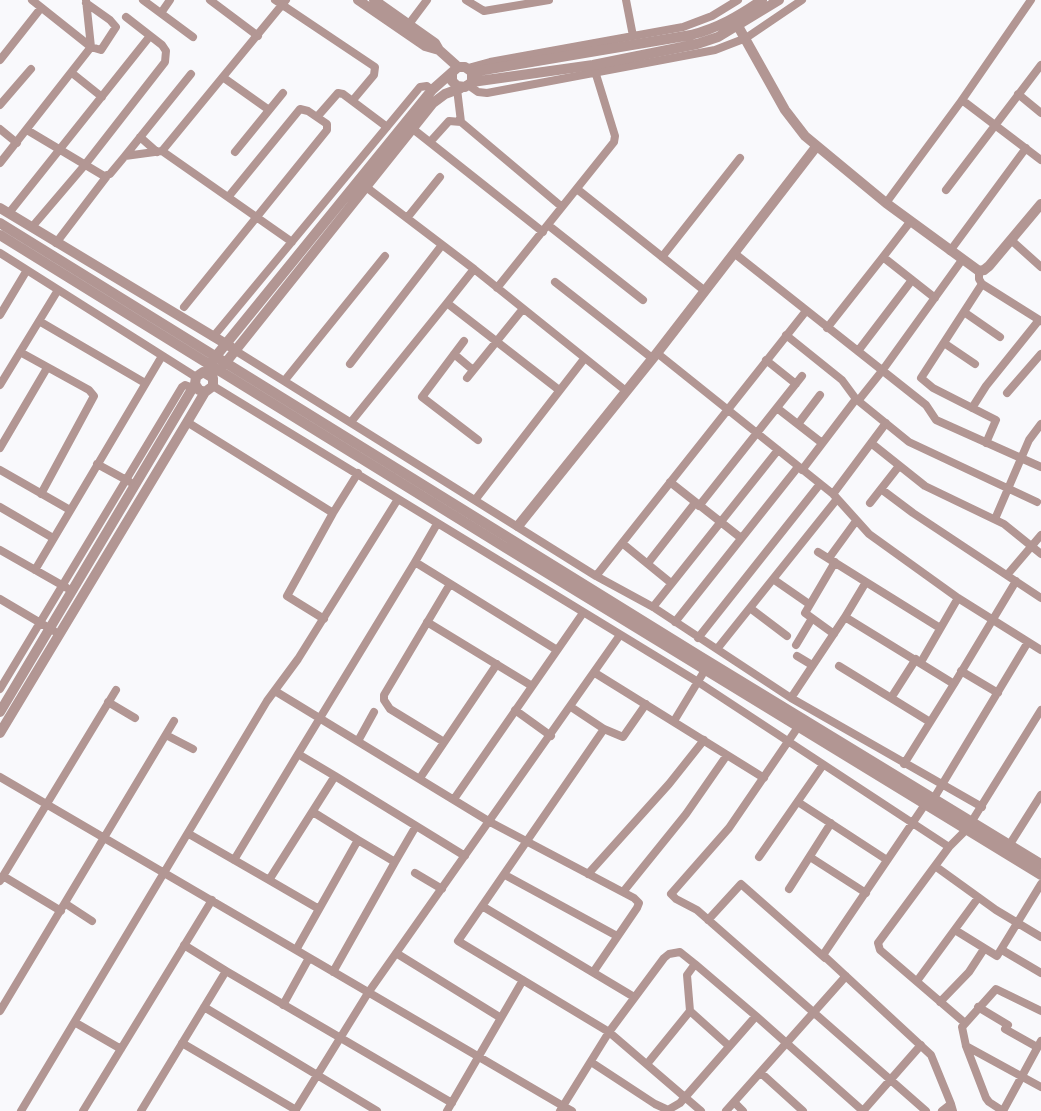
<!DOCTYPE html>
<style>
body{margin:0}
canvas{display:block;background:#f9f9fc}
</style>
<canvas width="1041" height="1111"></canvas>
<script>
const ctx = document.querySelector('canvas').getContext('2d');
ctx.lineJoin = 'round';
function stroke(path, color, width, dash) {
  ctx.strokeStyle = color;
  ctx.lineWidth = width;
  ctx.lineCap = dash ? 'butt' : 'round';
  ctx.setLineDash(dash || []);
  ctx.stroke(path);
}
const minor = new Path2D(`
 M 32,0 L 91,47 L 101,50 L 116,27 L 110,20 L 86,3
 M 143,0 L 193,37
 M 210,0 L 258,36
 M 275,0 L 375,67 L 374,75 L 353,100
 M 466,0 L 484,11 L 549,0
 M 626,0 L 633,36
 M 161,13 L 170,0
 M 406,28 L 427,0
 M 0,60 L 41,8
 M 468,68 L 490,62 L 683,27 L 712,16 L 738,0
 M 72,73 L 102,97
 M 224,78 L 269,110
 M 468,85 L 478,92 L 487,93 L 715,50 L 746,38 L 802,0
 M 457,89 L 461,122
 M 1018,94 L 1041,113
 M 962,100 L 1041,160
 M 0,105 L 31,69
 M 317,117 L 338,93 L 343,94 L 387,127
 M 0,129 L 17,143
 M 413,129 L 543,232
 M 27,130 L 104,176 L 110,174 L 125,156 L 162,151 L 286,0
 M 140,137 L 157,152
 M 430,142 L 449,121 L 461,122 L 562,207 L 497,288
 M 162,151 L 292,242
 M 235,152 L 283,93
 M 125,156 L 191,74
 M 0,163 L 91,47 L 86,0
 M 366,187 L 474,269 L 626,391
 M 577,189 L 705,291
 M 946,190 L 1041,65
 M 886,203 L 962,100 L 1031,0
 M 562,207 L 614,142 L 615,136 L 594,68
 M 9,213 L 150,36
 M 407,218 L 440,177
 M 910,222 L 883,257 L 935,298
 M 548,225 L 643,300
 M 32,227 L 84,166 L 165,62 L 166,51 L 162,45 L 126,17
 M 1011,240 L 1041,267
 M 56,243 L 107,176
 M 950,251 L 1026,148
 M 0,253 L 196,377
 M 734,253 L 926,405 L 936,420 L 1041,467
 M 662,257 L 740,158
 M 474,269 L 447,303 L 559,390
 M 979,271 L 979,279 L 982,284 L 1041,321
 M 555,282 L 652,358
 M 982,284 L 921,378 L 933,388 L 996,420 L 986,443
 M 184,307 L 327,130 L 327,124 L 308,111 L 300,109 L 229,196
 M 964,312 L 1000,337
 M 0,315 L 27,270
 M 39,321 L 145,383
 M 827,328 L 883,257
 M 786,335 L 842,380 L 856,399 L 909,442 L 1037,502
 M 213,337 L 420,87 L 427,86 L 432,90
 M 464,341 L 422,397 L 478,440
 M 944,343 L 975,364
 M 236,351 L 596,576 L 653,607 L 791,698 L 982,807
 M 858,351 L 912,280
 M 20,352 L 89,390 L 94,396 L 41,494
 M 657,353 L 833,494 L 869,534 L 958,598 L 1041,650
 M 454,354 L 473,370
 M 766,360 L 796,384
 M 350,364 L 442,245
 M 467,378 L 522,310
 M 285,380 L 385,256
 M 0,385 L 58,290
 M 213,386 L 698,682 L 949,847
 M 1007,393 L 1041,354
 M 858,401 L 882,371 L 962,260
 M 777,408 L 822,443
 M 972,408 L 986,386 L 1039,320
 M 187,422 L 333,513 L 358,473
 M 351,422 L 447,303
 M 798,424 L 820,395
 M 871,443 L 925,486 L 1004,524 L 1041,554
 M 0,448 L 47,368
 M 97,464 L 130,482
 M 0,470 L 70,510
 M 802,470 L 856,399
 M 670,482 L 741,538
 M 881,489 L 913,513 L 1041,598
 M 833,494 L 886,423
 M 475,500 L 584,359
 M 870,503 L 899,466
 M 699,506 L 802,376
 M 0,507 L 53,538
 M 995,519 L 1029,440 L 1041,424
 M 622,543 L 671,583
 M 0,550 L 67,588
 M 818,552 L 866,582
 M 829,558 L 856,521
 M 415,562 L 437,524
 M 648,563 L 695,503
 M 35,570 L 162,356
 M 1007,575 L 1041,535
 M 596,576 L 806,311
 M 773,579 L 809,604
 M 0,599 L 54,631
 M 653,607 L 778,450
 M 750,608 L 787,636
 M 845,617 L 866,582 L 940,628
 M 324,619 L 287,596 L 333,513
 M 427,622 L 532,686
 M 675,622 L 798,467
 M 834,634 L 805,613 L 835,562
 M 698,638 L 820,484
 M 796,645 L 811,620
 M 717,649 L 837,499
 M 797,656 L 812,665
 M 921,662 L 958,598
 M 839,666 L 891,698 L 916,659
 M 961,671 L 998,693
 M 595,673 L 727,755
 M 0,689 L 182,387 L 185,385 L 193,388
 M 275,691 L 490,822 L 634,898 L 639,903 L 637,908 L 594,971
 M 791,698 L 845,617 L 954,684 L 1016,581
 M 891,698 L 930,722
 M 108,702 L 135,718
 M 571,707 L 604,729 L 623,737 L 646,704
 M 515,710 L 551,736
 M 674,721 L 705,670
 M 798,727 L 729,828 L 671,894 L 676,899 L 697,910 L 926,1111
 M 604,729 L 458,941 L 609,1032 L 701,1111
 M 166,735 L 193,749
 M 358,741 L 374,712
 M 444,742 L 390,709 L 384,700 L 384,695 L 450,584
 M 904,764 L 954,684
 M 335,776 L 465,856
 M 0,777 L 563,1106 L 560,1111
 M 420,778 L 497,664
 M 934,798 L 1028,642
 M 454,799 L 583,613
 M 928,800 L 823,955 L 931,1055 L 951,1104
 M 798,802 L 887,860
 M 313,812 L 358,840
 M 189,834 L 269,880 L 335,776 L 298,754 L 415,562 L 557,650
 M 1010,844 L 1041,795
 M 759,857 L 823,765
 M 810,857 L 866,893
 M 234,860 L 298,754
 M 935,866 L 996,910 L 1041,937
 M 415,873 L 442,889
 M 588,874 L 669,784 L 704,740
 M 505,875 L 617,936
 M 3,876 L 61,911
 M 269,880 L 319,909
 M 0,881 L 116,690
 M 789,889 L 831,823
 M 623,892 L 686,814 L 727,755 L 764,778
 M 66,904 L 92,921
 M 482,906 L 634,997
 M 708,920 L 741,884 L 825,958
 M 955,930 L 997,956 L 1041,884
 M 296,950 L 358,840 L 395,862 L 416,826
 M 1002,950 L 1041,973
 M 396,953 L 501,1018
 M 695,964 L 756,1016
 M 226,971 L 452,1103
 M 333,972 L 395,862
 M 917,981 L 978,898
 M 940,1002 L 969,972 L 984,949
 M 283,1005 L 309,958
 M 204,1007 L 377,1111
 M 978,1007 L 1008,1025
 M 0,1011 L 174,721
 M 690,1011 L 729,1046
 M 76,1023 L 121,1049
 M 965,1023 L 880,950 L 878,943 L 949,847 L 967,829 L 1041,710
 M 1005,1029 L 1037,1047 L 1039,1045
 M 182,1043 L 296,1110
 M 966,1046 L 1041,1087
 M 591,1062 L 655,1104 L 668,1110 L 680,1103 L 756,1016 L 863,1111
 M 761,1073 L 803,1111
 M 734,1102 L 743,1111
 M 21,1111 L 267,701 L 298,659 L 398,499
 M 83,1111 L 212,900
 M 141,1111 L 226,971 L 184,945
 M 295,1111 L 368,993 L 620,635
 M 447,1111 L 523,980
 M 572,1111 L 563,1106 L 609,1032 L 664,958 L 669,954 L 680,952 L 695,964 L 687,975 L 690,1011 L 647,1064
 M 726,1111 L 846,976
 M 863,1111 L 921,1045
 M 942,1111 L 951,1104 L 953,1111
 M 1003,1111 L 989,1102 L 986,1098 L 966,1046 L 962,1027 L 996,989 L 1041,1011
 M 1003,1111 L 1041,1041`);
const tertiary = new Path2D(`
 M 358,0 L 425,46 L 439,50
 M 374,0 L 435,43 L 439,50 L 458,67
 M 734,19 L 785,110 L 805,136 L 886,203 L 979,271 L 984,270 L 989,266 L 1041,204
 M 472,72 L 691,35 C 718,28 739,16 762,0
 M 472,82 L 593,65 L 697,44 L 718,37 L 779,0
 M 0,208 L 231,347
 M 0,223 L 698,655 L 1041,864
 M 0,235 L 506,548 L 1041,875
 M 212,361 L 432,90 L 458,67 L 465,67 L 472,72 L 472,82 L 465,87 L 457,86 L 452,81 L 452,74
 M 223,366 L 433,103 L 445,94 L 461,88
 M 518,526 L 657,353 L 816,147
 M 0,712 L 195,384
 M 0,733 L 189,419 L 205,392 L 213,386 L 213,378 L 203,372 L 196,377 L 195,384 L 199,390 L 205,392`);
stroke(minor, '#b29693', 8);
stroke(tertiary, '#b29693', 10);
</script>
